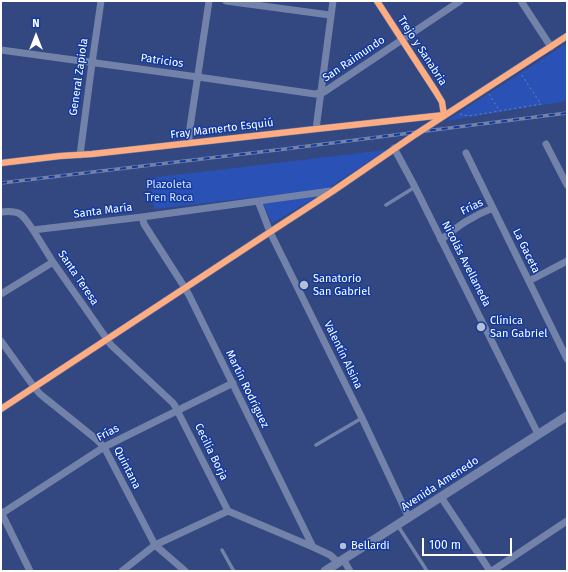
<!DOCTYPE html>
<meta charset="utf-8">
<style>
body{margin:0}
#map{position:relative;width:568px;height:572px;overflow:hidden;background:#334880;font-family:"Fira Sans",sans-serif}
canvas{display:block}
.frame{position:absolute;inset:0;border:2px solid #fff;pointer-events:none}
.north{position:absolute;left:16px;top:16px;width:40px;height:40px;-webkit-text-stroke:3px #133aa0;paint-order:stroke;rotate:0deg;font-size:11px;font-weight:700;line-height:16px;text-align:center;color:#fff}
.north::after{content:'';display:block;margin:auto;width:14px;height:18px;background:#fff;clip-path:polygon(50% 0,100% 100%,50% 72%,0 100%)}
.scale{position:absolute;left:422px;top:538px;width:90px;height:18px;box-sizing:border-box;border:2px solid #fff;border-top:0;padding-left:5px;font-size:12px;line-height:14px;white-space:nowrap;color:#fff;-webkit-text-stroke:3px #133aa0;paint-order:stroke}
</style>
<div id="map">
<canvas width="568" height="572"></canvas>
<div class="frame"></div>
<div class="north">N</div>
<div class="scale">100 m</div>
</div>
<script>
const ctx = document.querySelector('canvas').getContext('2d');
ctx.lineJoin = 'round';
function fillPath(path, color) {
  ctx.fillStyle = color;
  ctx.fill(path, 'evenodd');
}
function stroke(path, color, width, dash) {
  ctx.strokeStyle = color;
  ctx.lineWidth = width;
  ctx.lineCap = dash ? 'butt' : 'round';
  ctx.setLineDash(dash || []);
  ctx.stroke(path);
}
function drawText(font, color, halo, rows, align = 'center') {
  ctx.font = font + ' "Fira Sans",sans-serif';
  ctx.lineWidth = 3;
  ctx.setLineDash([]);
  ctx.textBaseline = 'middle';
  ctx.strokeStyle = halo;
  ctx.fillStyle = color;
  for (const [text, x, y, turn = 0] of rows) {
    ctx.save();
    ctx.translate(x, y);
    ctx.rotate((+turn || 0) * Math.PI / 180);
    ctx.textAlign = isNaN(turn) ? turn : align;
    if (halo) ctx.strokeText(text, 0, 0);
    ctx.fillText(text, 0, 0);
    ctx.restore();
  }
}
const green = new Path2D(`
 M 567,43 L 567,101 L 446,121 Z
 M 386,150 L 327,189 L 154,209 L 150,178 Z
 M 319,196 L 272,223 L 263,204 Z`);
const path = new Path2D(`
 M 489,94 L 499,110
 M 460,114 L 469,116 L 541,104 L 521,74`);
const service = new Path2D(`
 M 386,205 L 415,187
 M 316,445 L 362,418
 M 398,526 L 427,571
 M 222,550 L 232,568 L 234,571`);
const minor = new Path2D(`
 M 226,1 L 330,15
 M 521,1 L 551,47
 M 1,50 L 198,77 L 315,94 L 324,92 L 460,1
 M 316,129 L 333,1
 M 189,143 L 189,134 L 209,1
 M 546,144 L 567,185
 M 394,148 L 415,187 L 538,434
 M 466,153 L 567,359
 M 80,155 L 92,63 L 101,1
 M 1,163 L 60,156 L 92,154 L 316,129 L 444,115 L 442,102 L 436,92 L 377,1
 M 258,201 L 270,232 L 362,418 L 409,518
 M 1,212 C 21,210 22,214 33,230 L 142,217 L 331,191
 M 142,217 L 144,224 L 185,288 L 190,297 L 313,547 L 330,555 L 338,562
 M 33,230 L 53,262 L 111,345 L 173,403 L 175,406 L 228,511 L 313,547
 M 441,240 C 458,226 472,216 493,208
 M 529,281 L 567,261
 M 1,294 L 53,262
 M 1,341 L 34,387 L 40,394 L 96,439 L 104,447 L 155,545 L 185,571
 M 1,409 L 270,232 L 333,191 L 413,136 L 567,36
 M 441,497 L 490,571
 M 1,512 L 30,571
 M 1,514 L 104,447 L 233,383
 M 343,559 L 350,571
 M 122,571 L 155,545 L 228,511
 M 492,571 L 567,521`);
const tertiary = new Path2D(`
 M 325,571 L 567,416`);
const rail = new Path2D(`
 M 1,183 L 285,149 L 567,113`);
const cycleway = new Path2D(`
 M 1,163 L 60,156 L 92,154 L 316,129 L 444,115 L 442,102 L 436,92 L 377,1
 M 1,409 L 270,232 L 333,191 L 413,136 L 567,36`);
const markers = [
 [304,285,5,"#b8bfd3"],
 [481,327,5,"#b8bfd3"],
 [343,546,4,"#b8bfd3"]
];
const streetNames = [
 ["Trejo y Sanabria",422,51,57],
 ["San Raimundo",354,59,-34],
 ["Patricios",162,61,8],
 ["General Zapiola",79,77,-82],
 ["Fray Mamerto Esquiú",222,129,-7],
 ["Frías",472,207,-26],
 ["Santa María",103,211,-7],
 ["La Gaceta",526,251,64],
 ["Nicolás Avellaneda",466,264,63],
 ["Santa Teresa",78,278,56],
 ["Valentín Alsina",343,355,64],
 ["Martín Rodríguez",247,389,64],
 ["Frías",108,433,-28],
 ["Cecilia Borja",211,452,64],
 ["Quintana",127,468,63],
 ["Avenida Amenedo",440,484,-33]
];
const parkNames = [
 ["Plazoleta",169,185],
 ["Tren Roca",169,198]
];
const poiNames = [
 ["Sanatorio",313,279],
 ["San Gabriel",313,292],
 ["Clínica",490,321],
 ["San Gabriel",490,334],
 ["Bellardi",351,546]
];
fillPath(green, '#2951b6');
stroke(path, '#7382a9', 1, [2, 3]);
stroke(service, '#7382a9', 3.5);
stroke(minor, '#7382a9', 7);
stroke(tertiary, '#7382a9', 9);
stroke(rail, '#7382a8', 3.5);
stroke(rail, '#133aa0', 2, [6]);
stroke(cycleway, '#ffac80', 6);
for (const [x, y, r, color] of markers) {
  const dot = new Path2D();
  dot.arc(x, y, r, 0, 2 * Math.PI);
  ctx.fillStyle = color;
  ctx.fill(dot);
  stroke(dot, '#133aa0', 1.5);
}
drawText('11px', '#fff', '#133aa0', streetNames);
drawText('11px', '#d5e1fd', '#133aa0', parkNames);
drawText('11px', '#fff', '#133aa0', poiNames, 'left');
</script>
